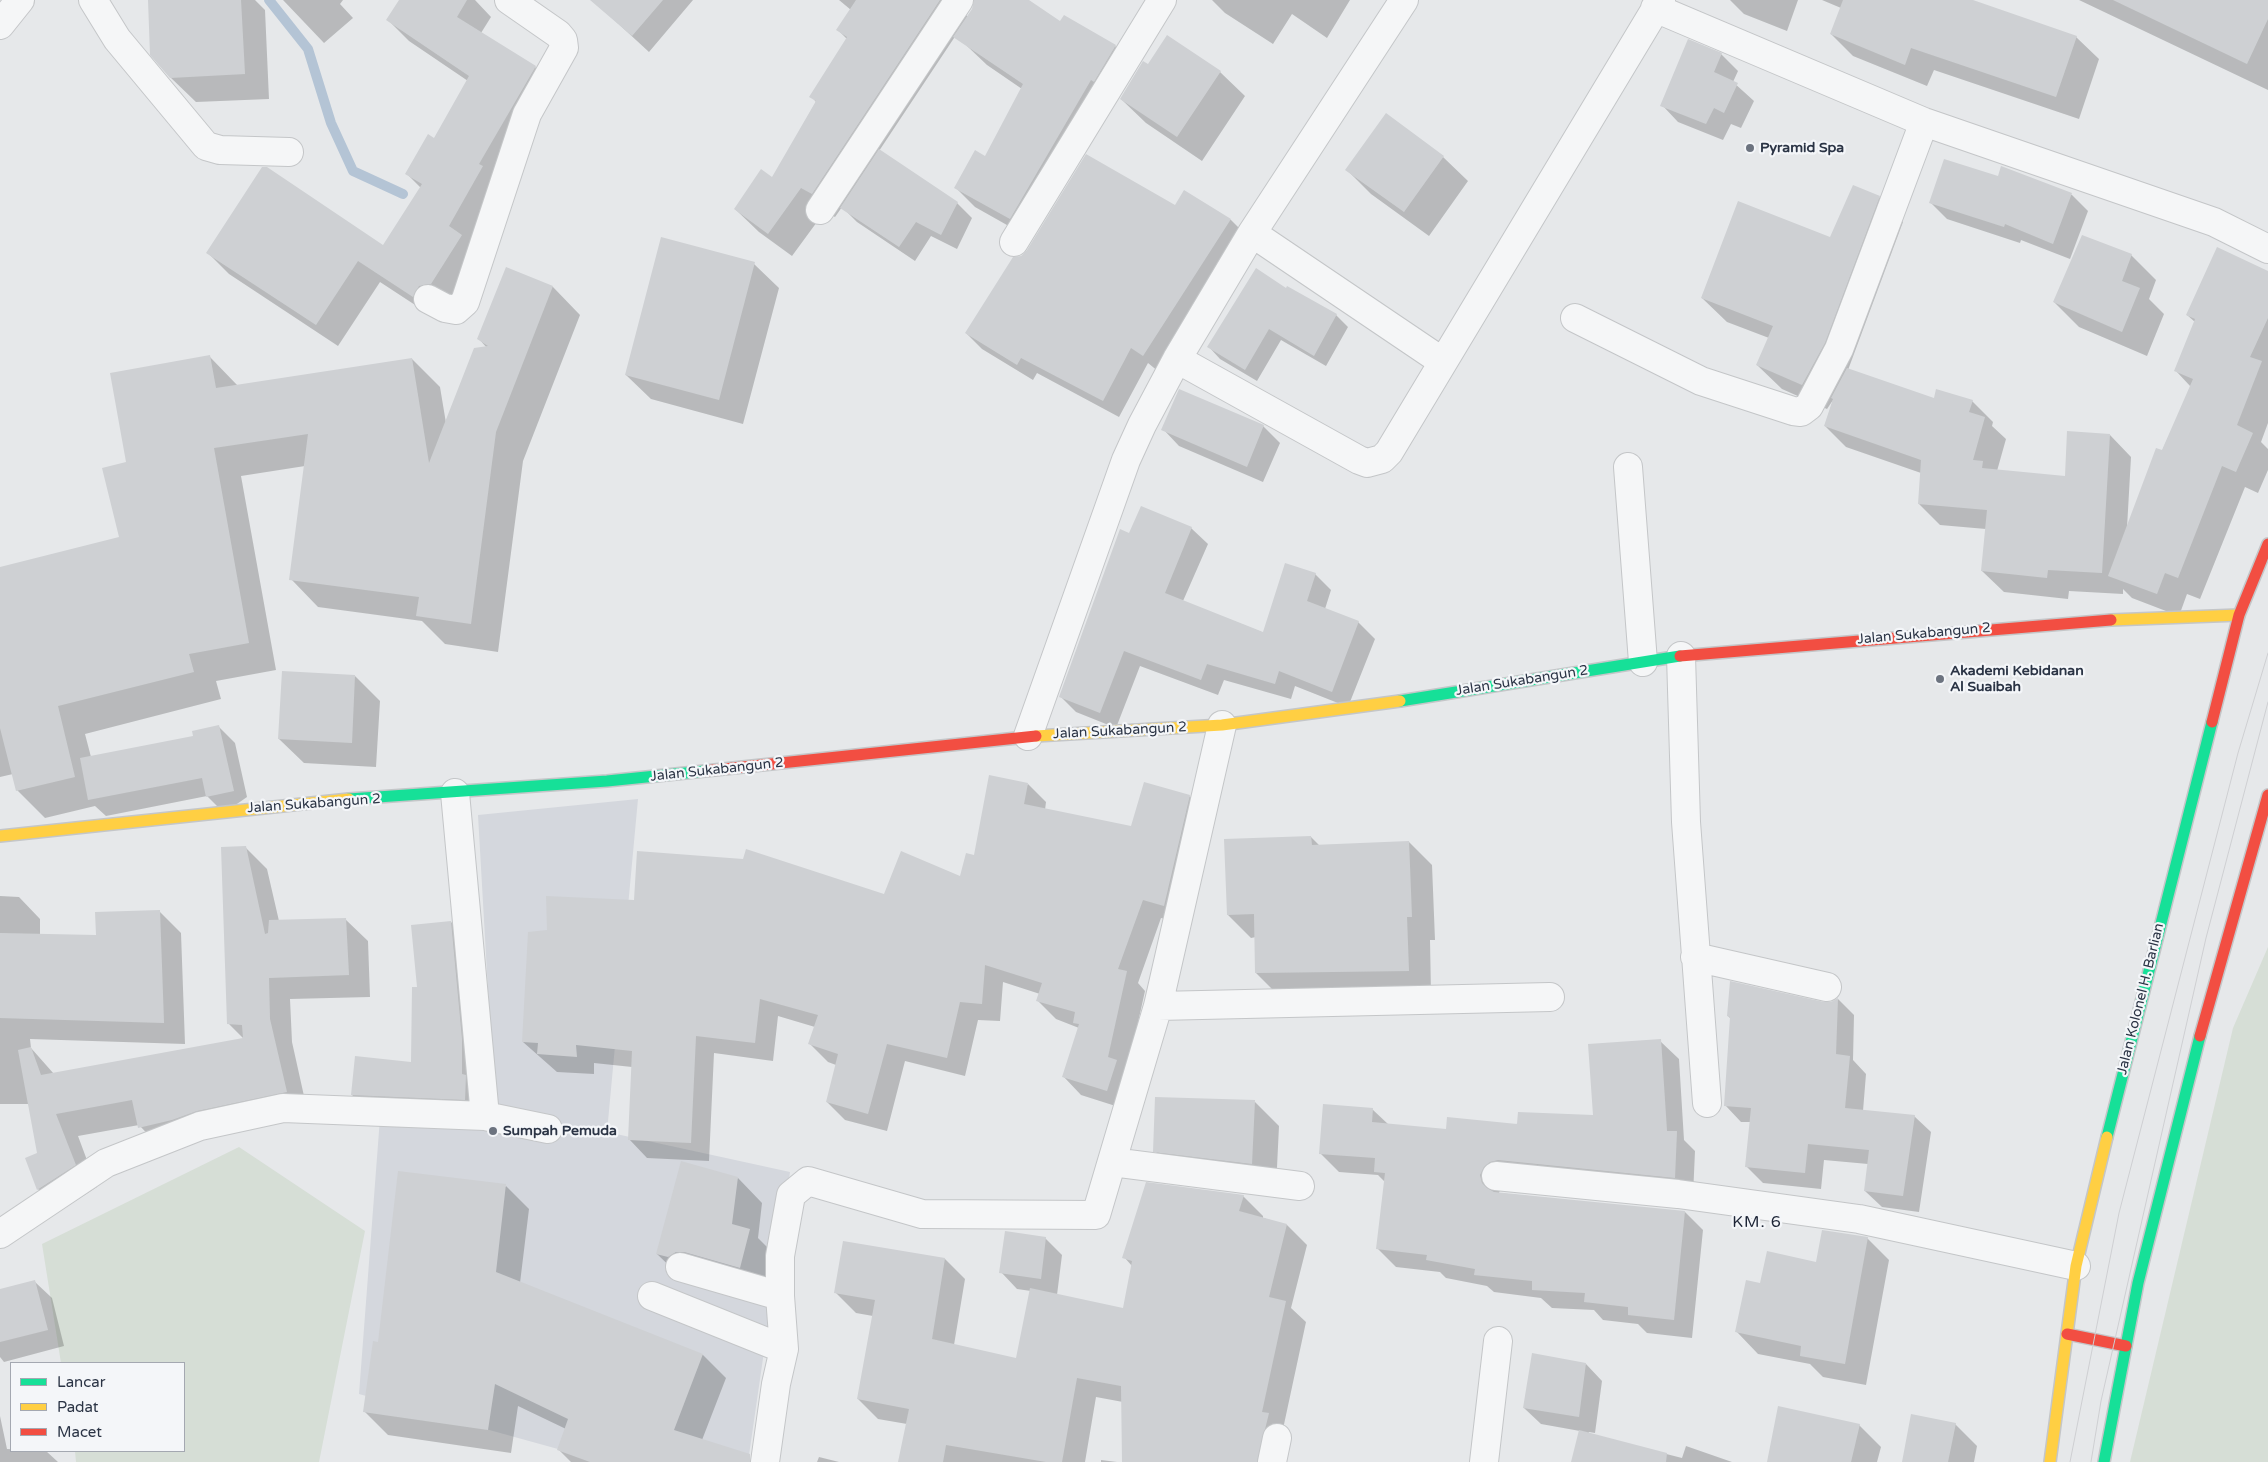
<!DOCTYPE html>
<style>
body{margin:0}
#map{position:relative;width:2268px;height:1462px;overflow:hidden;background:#e6e8ea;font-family:"Varela Round",sans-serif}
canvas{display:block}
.legend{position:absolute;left:10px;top:1362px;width:175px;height:90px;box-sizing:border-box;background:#f4f6f9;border:1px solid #a4a8b1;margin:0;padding:6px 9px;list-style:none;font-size:15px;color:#2b3445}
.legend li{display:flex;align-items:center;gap:10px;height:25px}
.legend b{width:25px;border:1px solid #a4a8b1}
</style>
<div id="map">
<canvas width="2268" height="1462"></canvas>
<ul class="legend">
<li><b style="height:6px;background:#16e098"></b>Lancar</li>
<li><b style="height:6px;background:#ffcf43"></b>Padat</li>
<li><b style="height:6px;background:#f24e42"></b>Macet</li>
</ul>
</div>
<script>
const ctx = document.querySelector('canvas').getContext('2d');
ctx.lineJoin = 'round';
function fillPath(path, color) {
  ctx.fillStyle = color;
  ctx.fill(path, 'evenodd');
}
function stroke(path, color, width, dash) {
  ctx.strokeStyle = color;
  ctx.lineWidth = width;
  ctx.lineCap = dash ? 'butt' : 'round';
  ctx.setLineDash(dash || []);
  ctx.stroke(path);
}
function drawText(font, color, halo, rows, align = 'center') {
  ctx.font = font + ' "Varela Round",sans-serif';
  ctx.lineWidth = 4.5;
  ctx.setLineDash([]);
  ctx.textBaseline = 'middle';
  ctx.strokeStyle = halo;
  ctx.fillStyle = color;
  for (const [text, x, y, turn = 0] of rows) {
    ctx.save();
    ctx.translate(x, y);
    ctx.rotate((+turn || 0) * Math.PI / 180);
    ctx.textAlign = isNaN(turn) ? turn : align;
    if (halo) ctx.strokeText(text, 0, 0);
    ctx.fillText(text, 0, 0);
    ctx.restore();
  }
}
const built = new Path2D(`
 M 638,799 L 607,1132 L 790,1172 L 748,1462 L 605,1462 L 359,1394 L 380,1118 L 496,1130 L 478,815 Z`);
const green = new Path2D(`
 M 2268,947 L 2268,1462 L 2130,1462 L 2233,1028 Z
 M 239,1147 L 365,1231 L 319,1462 L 76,1462 L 75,1451 L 184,1451 L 184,1363 L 61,1363 L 42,1244 Z`);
const shadow = new Path2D(`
 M 149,0 L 255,0 L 265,10 L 269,99 L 196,102 L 170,77 Z
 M 283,0 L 343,0 L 340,4 L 353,18 L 324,43 Z
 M 401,0 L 475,0 L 491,17 L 481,33 L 535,67 L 556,88 L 500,185 L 483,258 L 435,318 L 380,282 L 338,346 L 229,274 L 207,252 L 384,247 L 421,188 L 407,174 L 434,139 L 468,81 L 409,41 L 388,20 Z
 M 604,0 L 693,0 L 649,52 L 599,6 Z
 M 839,0 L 951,0 L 968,17 L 879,151 L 957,203 L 972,218 L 957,249 L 931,236 L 915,261 L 857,222 L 842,207 L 835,217 L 825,211 L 792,256 L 759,232 L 735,209 L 772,179 L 816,102 L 811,96 L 847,39 L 838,30 L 851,10 Z
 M 998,0 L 1027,0 L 1061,23 L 1115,46 L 1135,66 L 1030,238 L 975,207 L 955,187 L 986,157 L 1022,89 L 987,65 L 967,46 Z
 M 1212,0 L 1350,0 L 1327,38 L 1292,14 L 1273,44 L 1225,13 Z
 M 1730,0 L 1798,0 L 1787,31 L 1744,14 Z
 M 1822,0 L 1969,0 L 2076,37 L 2099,59 L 2079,119 L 1934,70 L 1927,86 L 1853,56 L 1831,34 L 1841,8 Z
 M 2079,0 L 2268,0 L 2268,90 Z
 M 1721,54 L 1738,71 L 1733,82 L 1754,101 L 1741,128 L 1731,124 L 1723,140 L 1678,122 L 1662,105 Z
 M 1148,66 L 1220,72 L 1245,96 L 1202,161 L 1146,123 L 1121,99 Z
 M 1443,157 L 1468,181 L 1429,236 L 1371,194 L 1346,169 Z
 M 2002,168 L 2072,195 L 2088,211 L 2070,259 L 2021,240 L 2020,243 L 1947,219 L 1930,202 L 1999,178 Z
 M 1184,191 L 1231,220 L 1247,236 L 1159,372 L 1148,363 L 1119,417 L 1037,373 L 1033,380 L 982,349 L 966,333 L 1175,207 Z
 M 1879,197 L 1903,222 L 1848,370 L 1935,400 L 1972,401 L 1993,422 L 1992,426 L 2006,439 L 1997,471 L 2066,477 L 2110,435 L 2131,457 L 2127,528 L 2191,387 L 2176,371 L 2195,322 L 2187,315 L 2268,273 L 2268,423 L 2261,442 L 2268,449 L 2268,470 L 2258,493 L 2245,487 L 2200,599 L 2187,594 L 2179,616 L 2132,598 L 2123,589 L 2123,594 L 2069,591 L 2068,599 L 2004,592 L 1982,571 L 1986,529 L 1940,525 L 1919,504 L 1921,473 L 1846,447 L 1825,426 L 1833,400 L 1827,409 L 1782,389 L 1757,365 L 1769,338 L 1727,322 L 1702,298 L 1831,239 Z
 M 2131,255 L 2156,280 L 2149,299 L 2164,314 L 2147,356 L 2079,327 L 2054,302 Z
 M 754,264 L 779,288 L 743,424 L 651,399 L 626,375 Z
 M 506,269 L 553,287 L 580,315 L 523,461 L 498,652 L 445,644 L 422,621 L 318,607 L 291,579 L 305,466 L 241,476 L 276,670 L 216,681 L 221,699 L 85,734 L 91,757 L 194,737 L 219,727 L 235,743 L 247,797 L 224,813 L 207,796 L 106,816 L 95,806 L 45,818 L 17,790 L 13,774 L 0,777 L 0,569 L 121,538 L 127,463 L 210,357 L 238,386 L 412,359 L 440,387 L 446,423 L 487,348 L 479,339 Z
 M 1286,290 L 1336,315 L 1348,327 L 1326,366 L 1281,340 L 1257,381 L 1220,359 L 1209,347 Z
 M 1263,426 L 1280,443 L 1263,482 L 1179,446 L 1163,429 Z
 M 1191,528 L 1208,544 L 1183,601 L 1264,633 L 1315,574 L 1331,590 L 1325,609 L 1358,622 L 1375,639 L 1348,707 L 1295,686 L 1291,699 L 1224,680 L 1218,695 L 1140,666 L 1116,728 L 1076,712 L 1060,696 L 1130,534 Z
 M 355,676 L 380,701 L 376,767 L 304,763 L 279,739 Z
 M 1028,784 L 1046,802 L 1045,810 L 1132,828 L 1189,796 L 1208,815 L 1182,923 L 1161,918 L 1138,983 L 1145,991 L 1127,1072 L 1125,1109 L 1081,1095 L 1063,1076 L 1079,1028 L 1056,1019 L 1038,1001 L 1040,994 L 1003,982 L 1000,1021 L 978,1020 L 965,1076 L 905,1061 L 887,1131 L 845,1120 L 827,1102 L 836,1065 L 828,1062 L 810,1044 L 815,1027 L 778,1016 L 773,1061 L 714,1053 L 709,1161 L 647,1158 L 629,1139 L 632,1067 L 594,1063 L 594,1074 L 557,1072 L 523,1042 L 548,931 L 635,901 L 885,895 L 961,877 Z
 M 1311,837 L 1320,846 L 1409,842 L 1432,865 L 1435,940 L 1430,940 L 1431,994 L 1279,996 L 1256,973 L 1256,937 L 1251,938 L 1228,915 Z
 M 245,847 L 267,869 L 279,921 L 345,919 L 368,941 L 370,997 L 290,999 L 292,1042 L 308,1114 L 162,1149 L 139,1125 L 78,1136 L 97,1187 L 60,1211 L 38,1189 L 26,1159 L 38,1154 L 29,1104 L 0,1104 L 0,896 L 19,897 L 40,919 L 40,935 L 97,937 L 159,911 L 181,933 L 185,1044 L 30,1039 L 31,1048 L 54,1074 L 244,1039 L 229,1024 Z
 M 451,922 L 467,938 L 481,1116 L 369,1111 L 352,1095 L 412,1063 L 419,988 Z
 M 1838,999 L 1854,1015 L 1853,1060 L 1866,1074 L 1863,1111 L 1914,1116 L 1931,1132 L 1919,1212 L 1882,1207 L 1865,1191 L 1868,1164 L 1824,1160 L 1821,1189 L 1763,1183 L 1747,1167 L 1751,1122 L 1741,1122 L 1725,1105 L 1731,1019 L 1728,1016 L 1832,1003 Z
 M 1660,1041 L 1679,1059 L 1684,1140 L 1695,1151 L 1693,1196 L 1502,1185 L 1499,1193 L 1685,1212 L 1703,1230 L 1692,1338 L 1647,1333 L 1638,1324 L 1603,1320 L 1594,1310 L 1552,1308 L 1541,1298 L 1494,1292 L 1487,1286 L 1446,1278 L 1440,1272 L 1396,1267 L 1377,1248 L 1385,1182 L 1378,1175 L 1339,1172 L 1321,1154 L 1372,1109 L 1389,1125 L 1447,1130 L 1595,1117 Z
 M 1255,1102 L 1279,1126 L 1276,1188 L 1180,1176 L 1155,1151 Z
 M 738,1178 L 762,1203 L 758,1238 L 774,1254 L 764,1292 L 682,1278 L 657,1254 Z
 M 506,1186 L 529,1209 L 520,1283 L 703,1355 L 726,1378 L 702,1440 L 742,1453 L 751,1462 L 571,1462 L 558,1449 L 566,1429 L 518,1406 L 511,1453 L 388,1435 L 365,1412 L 380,1343 Z
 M 1243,1196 L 1263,1216 L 1263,1218 L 1287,1225 L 1307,1245 L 1291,1308 L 1306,1322 L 1283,1429 L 1281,1462 L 1123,1462 L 1123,1402 L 1096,1397 L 1085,1462 L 899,1462 L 907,1424 L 878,1419 L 858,1399 L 873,1316 L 856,1313 L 836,1293 L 945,1259 L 965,1279 L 954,1345 L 1017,1359 L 1031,1291 L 1017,1289 L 1001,1272 L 1045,1238 L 1062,1255 L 1057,1295 L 1124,1309 L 1132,1266 L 1124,1257 Z
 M 1867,1238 L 1889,1260 L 1866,1385 L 1823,1377 L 1810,1364 L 1758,1354 L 1737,1332 L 1761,1285 L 1817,1264 Z
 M 35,1282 L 52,1298 L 64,1346 L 4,1362 L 0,1357 L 0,1290 Z
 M 1586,1364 L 1602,1381 L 1595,1433 L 1589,1432 L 1588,1434 L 1682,1458 L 1686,1446 L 1732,1462 L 1572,1462 L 1580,1431 L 1541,1424 L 1524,1408 Z
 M 0,1416 L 7,1449 L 46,1451 L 58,1462 L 0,1462 Z
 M 1955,1424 L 1977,1446 L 1974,1462 L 1903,1462 Z
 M 1859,1425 L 1881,1447 L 1877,1462 L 1768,1462 Z
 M 819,1457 L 839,1462 L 817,1462 Z
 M 1101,1460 L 1117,1462 L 1101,1462 Z`);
const stream = new Path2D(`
 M 269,0 L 308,49 L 331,123 L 353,171 L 403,194`);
const building = new Path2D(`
 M 148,0 L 241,0 L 245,74 L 170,78 L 150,55 Z
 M 399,0 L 467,0 L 457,17 L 536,66 L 479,164 L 483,166 L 449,226 L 462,235 L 431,284 L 419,286 L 413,297 L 358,261 L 316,325 L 206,253 L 262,167 L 267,167 L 383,245 L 422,184 L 405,174 L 428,134 L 434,138 L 469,76 L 386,20 Z
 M 590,0 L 663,0 L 632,36 Z
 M 856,0 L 940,0 L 812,194 L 801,188 L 768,234 L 734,209 L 761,169 L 772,177 L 816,101 L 809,97 L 847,37 L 836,30 Z
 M 974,0 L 1029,0 L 1060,21 L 1064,15 L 1116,45 L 1094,82 L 1091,80 L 1010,219 L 954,188 L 975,150 L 985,156 L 1023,84 L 953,37 L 972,9 Z
 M 1843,0 L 1973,0 L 2077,36 L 2056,97 L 1911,48 L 1905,65 L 1830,34 Z
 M 2113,0 L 2268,0 L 2268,19 L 2247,64 Z
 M 1167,35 L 1221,71 L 1177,137 L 1120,99 L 1143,61 L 1148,64 Z
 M 1688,39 L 1722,53 L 1714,72 L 1738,83 L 1724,113 L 1714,108 L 1706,124 L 1660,106 Z
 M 1386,113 L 1444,156 L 1404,212 L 1345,170 Z
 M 879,149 L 958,202 L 941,235 L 916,222 L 899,247 L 840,208 Z
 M 1086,154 L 1175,205 L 1184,190 L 1231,219 L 1143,356 L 1131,348 L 1103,401 L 1021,358 L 1017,365 L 965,333 L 1013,257 L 1021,256 L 1027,250 Z
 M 1944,159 L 1998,176 L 2001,166 L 2072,193 L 2053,244 L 2005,224 L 2004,227 L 1929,203 Z
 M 1853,185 L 1880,196 L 1825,343 L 1802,385 L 1756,365 L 1773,326 L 1701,298 L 1738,201 L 1830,237 Z
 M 2082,235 L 2132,254 L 2122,281 L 2140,288 L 2122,332 L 2053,302 Z
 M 661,237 L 755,262 L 719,400 L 625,375 Z
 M 2217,247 L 2268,271 L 2268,318 L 2250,357 L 2262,361 L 2237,425 L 2253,433 L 2236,472 L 2222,466 L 2178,578 L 2165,573 L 2157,594 L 2108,576 L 2156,448 L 2162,450 L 2193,379 L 2174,371 L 2195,319 L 2186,315 Z
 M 506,267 L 553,286 L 496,432 L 471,624 L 416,616 L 419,597 L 289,580 L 308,434 L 214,448 L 249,643 L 189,654 L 194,672 L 58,706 L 75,777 L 16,791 L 0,728 L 0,567 L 119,537 L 102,468 L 126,462 L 110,373 L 210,355 L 216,388 L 412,358 L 429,463 L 474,348 L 488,346 L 477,339 Z
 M 1256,268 L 1286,288 L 1287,286 L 1337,314 L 1314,356 L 1269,329 L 1245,370 L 1207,347 Z
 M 1847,368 L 1934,398 L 1936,389 L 1973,400 L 1969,412 L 1985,417 L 1973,460 L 1983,461 L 1982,468 L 2065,476 L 2067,431 L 2110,434 L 2102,573 L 2048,570 L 2047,578 L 1981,571 L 1987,510 L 1918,504 L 1921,460 L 1824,426 L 1833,399 L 1831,398 Z
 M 1179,389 L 1264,425 L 1247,467 L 1161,430 Z
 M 1141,506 L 1192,527 L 1165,593 L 1263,632 L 1285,563 L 1316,573 L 1307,601 L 1359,621 L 1332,692 L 1279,671 L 1275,684 L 1207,664 L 1201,680 L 1124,651 L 1100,713 L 1059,697 L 1120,529 L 1129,533 Z
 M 282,671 L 355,675 L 352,743 L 278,739 Z
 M 219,725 L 234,791 L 206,797 L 202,778 L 88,800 L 80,758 L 193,736 L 192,731 Z
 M 989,775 L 1028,783 L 1024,804 L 1131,826 L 1144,782 L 1190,795 L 1164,906 L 1143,900 L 1118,969 L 1127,971 L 1108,1057 L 1117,1060 L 1107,1091 L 1062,1077 L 1079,1024 L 1073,1023 L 1075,1012 L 1036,1001 L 1042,983 L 985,965 L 982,1004 L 960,1002 L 947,1058 L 887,1044 L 868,1114 L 826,1102 L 838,1054 L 808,1044 L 818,1015 L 760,999 L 755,1043 L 696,1036 L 691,1143 L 628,1140 L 632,1051 L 576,1045 L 577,1057 L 537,1054 L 538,1043 L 522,1042 L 528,932 L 547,930 L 546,896 L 634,900 L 637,851 L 743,859 L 746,849 L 884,894 L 901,851 L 960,876 L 966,853 L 974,855 Z
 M 1311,836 L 1312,845 L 1409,841 L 1412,917 L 1407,917 L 1409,971 L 1255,973 L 1254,914 L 1227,915 L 1224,839 Z
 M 246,846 L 265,934 L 268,933 L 269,920 L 346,918 L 349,975 L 269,978 L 270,1019 L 287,1092 L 197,1111 L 172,1120 L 138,1128 L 132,1100 L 56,1114 L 76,1165 L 37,1190 L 25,1158 L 37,1153 L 18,1050 L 31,1047 L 41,1075 L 243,1038 L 242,1025 L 227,1024 L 221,847 Z
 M 160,910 L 164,1023 L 0,1018 L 0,933 L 96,935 L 95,912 Z
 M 451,921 L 462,1039 L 462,1074 L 466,1075 L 465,1100 L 351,1095 L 355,1056 L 411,1062 L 412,987 L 417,987 L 411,925 Z
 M 1730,981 L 1824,1002 L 1831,1002 L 1838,998 L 1836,1054 L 1850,1056 L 1845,1108 L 1915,1115 L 1903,1196 L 1864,1191 L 1869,1150 L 1808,1144 L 1805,1173 L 1745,1167 L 1751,1108 L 1724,1106 L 1730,1017 L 1727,1016 Z
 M 1661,1039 L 1667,1131 L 1677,1131 L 1675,1178 L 1498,1160 L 1490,1162 L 1484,1167 L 1480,1175 L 1482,1183 L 1487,1188 L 1494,1192 L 1685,1211 L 1674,1320 L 1628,1315 L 1628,1307 L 1584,1302 L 1585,1293 L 1532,1290 L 1532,1281 L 1474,1275 L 1475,1269 L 1426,1260 L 1427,1255 L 1376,1249 L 1385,1173 L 1374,1172 L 1375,1158 L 1319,1154 L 1323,1104 L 1373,1108 L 1372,1122 L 1446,1129 L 1447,1117 L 1517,1124 L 1518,1112 L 1593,1115 L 1588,1044 Z
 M 1155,1097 L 1255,1100 L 1252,1164 L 1153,1152 Z
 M 681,1161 L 738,1177 L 732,1224 L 750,1229 L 740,1268 L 684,1252 L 676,1252 L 668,1257 L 656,1254 Z
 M 398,1171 L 506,1184 L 496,1272 L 703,1354 L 674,1430 L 750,1454 L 750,1462 L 590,1462 L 557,1450 L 568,1419 L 495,1384 L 488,1430 L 363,1412 L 373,1341 L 378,1342 Z
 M 1146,1182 L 1244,1195 L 1239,1211 L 1287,1224 L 1269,1297 L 1286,1301 L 1262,1412 L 1269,1413 L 1257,1462 L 1122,1462 L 1121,1386 L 1077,1378 L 1062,1462 L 1046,1462 L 946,1445 L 943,1462 L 898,1462 L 909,1409 L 857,1399 L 875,1300 L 834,1293 L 843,1241 L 945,1258 L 932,1339 L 1016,1358 L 1030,1288 L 1123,1308 L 1132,1261 L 1122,1258 Z
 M 1822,1230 L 1868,1237 L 1845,1364 L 1800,1356 L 1801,1346 L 1735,1332 L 1746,1280 L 1760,1283 L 1767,1251 L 1816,1262 Z
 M 1005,1231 L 1046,1237 L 1041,1279 L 999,1273 Z
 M 35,1280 L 48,1330 L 0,1342 L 0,1289 Z
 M 1532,1353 L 1586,1363 L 1579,1417 L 1523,1408 Z
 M 1778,1406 L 1860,1424 L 1851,1462 L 1767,1462 Z
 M 1911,1414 L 1956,1423 L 1948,1462 L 1902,1462 Z
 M 1579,1430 L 1667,1453 L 1666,1462 L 1571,1462 Z`);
const street = new Path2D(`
 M 93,0 L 117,39 L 206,146 L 220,150 L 289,152
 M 1655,8 L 1924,122 L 2214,222 L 2268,249
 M 0,25 L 20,0
 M 820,210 L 959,0
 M 1252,233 L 1443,362
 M 1014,242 L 1162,0
 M 428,299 L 445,308 L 456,310 L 465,302 L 527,114 L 564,48 L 563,40 L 558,34 L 509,0
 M 1575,318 L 1701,381 L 1793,411 L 1801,412 L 1809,406 L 1839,349 L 1924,122
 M 1177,359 L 1359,460 L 1367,463 L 1382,459 L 1389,452 L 1661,0
 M 1628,467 L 1643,662
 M 1681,656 L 1686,822 L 1707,1103
 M 1028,736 L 1126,460 L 1142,425 L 1177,359 L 1252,233 L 1404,0
 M 455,793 L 485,1116
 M 1695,957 L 1827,987
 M 1158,1006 L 1550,997
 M 1112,1162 L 1300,1186
 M 1496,1176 L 1678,1194 L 1859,1219 L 2076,1266
 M 0,1234 L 106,1163 L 200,1126 L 283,1108 L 485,1116 L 548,1129
 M 680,1267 L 780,1296
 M 652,1296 L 784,1349
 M 765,1462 L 776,1384 L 784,1349 L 780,1296 L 780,1256 L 791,1195 L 808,1181 L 922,1214 L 1096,1215 L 1158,1006 L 1222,725
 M 1272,1462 L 1277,1438
 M 1484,1462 L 1498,1341`);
const fast = new Path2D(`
 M 1400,701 L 1680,656
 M 349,799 L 607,781 L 705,771
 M 2107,1137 L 2212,722
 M 2104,1462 L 2138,1283 L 2200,1036`);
const slow = new Path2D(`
 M 2111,620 L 2239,615
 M 1036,736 L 1222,725 L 1400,701
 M 0,836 L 349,799
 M 2050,1462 L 2076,1266 L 2107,1137`);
const jam = new Path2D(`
 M 1680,656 L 2111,620
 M 2212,722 L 2239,615 L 2268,544
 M 705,771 L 1036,736
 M 2200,1036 L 2268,795
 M 2067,1334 L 2126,1346`);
const tram = new Path2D(`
 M 2070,1462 L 2119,1213 L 2238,753 L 2268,653
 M 2091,1462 L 2101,1401 L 2206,938 L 2268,702`);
const markers = [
 [1750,148,5,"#6c737f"],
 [1940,679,5,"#6c737f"],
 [493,1131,5,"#6c737f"]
];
const poiNames = [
 ["Pyramid Spa",1760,148],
 ["Akademi Kebidanan",1950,671],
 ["Al Suaibah",1950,687],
 ["Sumpah Pemuda",503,1131]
];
const streetNames = [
 ["Jalan Sukabangun 2",1924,634,-5],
 ["Jalan Sukabangun 2",1522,681,-9],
 ["Jalan Sukabangun 2",1120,731,-3],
 ["Jalan Sukabangun 2",717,770,-6],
 ["Jalan Sukabangun 2",314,804,-4],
 ["Jalan Kolonel H. Barlian",2141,999,-76]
];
const quarterNames = [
 ["KM. 6",1757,1223]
];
fillPath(built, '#d4d7dd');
fillPath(green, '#d6ded6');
fillPath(shadow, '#0003');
stroke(stream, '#b4c4d5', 10);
fillPath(building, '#ced0d3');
stroke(street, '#c4c6c8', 30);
stroke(fast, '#c4c6c8', 14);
stroke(slow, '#c4c6c8', 14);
stroke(jam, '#c4c6c8', 14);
stroke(street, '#f5f6f7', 28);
stroke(fast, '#16e098', 11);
stroke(slow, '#ffcf43', 11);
stroke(jam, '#f24e42', 11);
stroke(tram, '#cecfd2', 1);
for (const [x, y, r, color] of markers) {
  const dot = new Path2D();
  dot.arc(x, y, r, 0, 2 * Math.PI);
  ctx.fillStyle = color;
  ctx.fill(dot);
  stroke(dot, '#f4f6f9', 2);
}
drawText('bold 14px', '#2b3445', '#f4f6f9', poiNames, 'left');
drawText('14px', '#2b3445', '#f4f6f9', streetNames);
ctx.letterSpacing = '1px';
drawText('16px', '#1d2536', '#f4f6f9', quarterNames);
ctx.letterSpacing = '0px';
</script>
